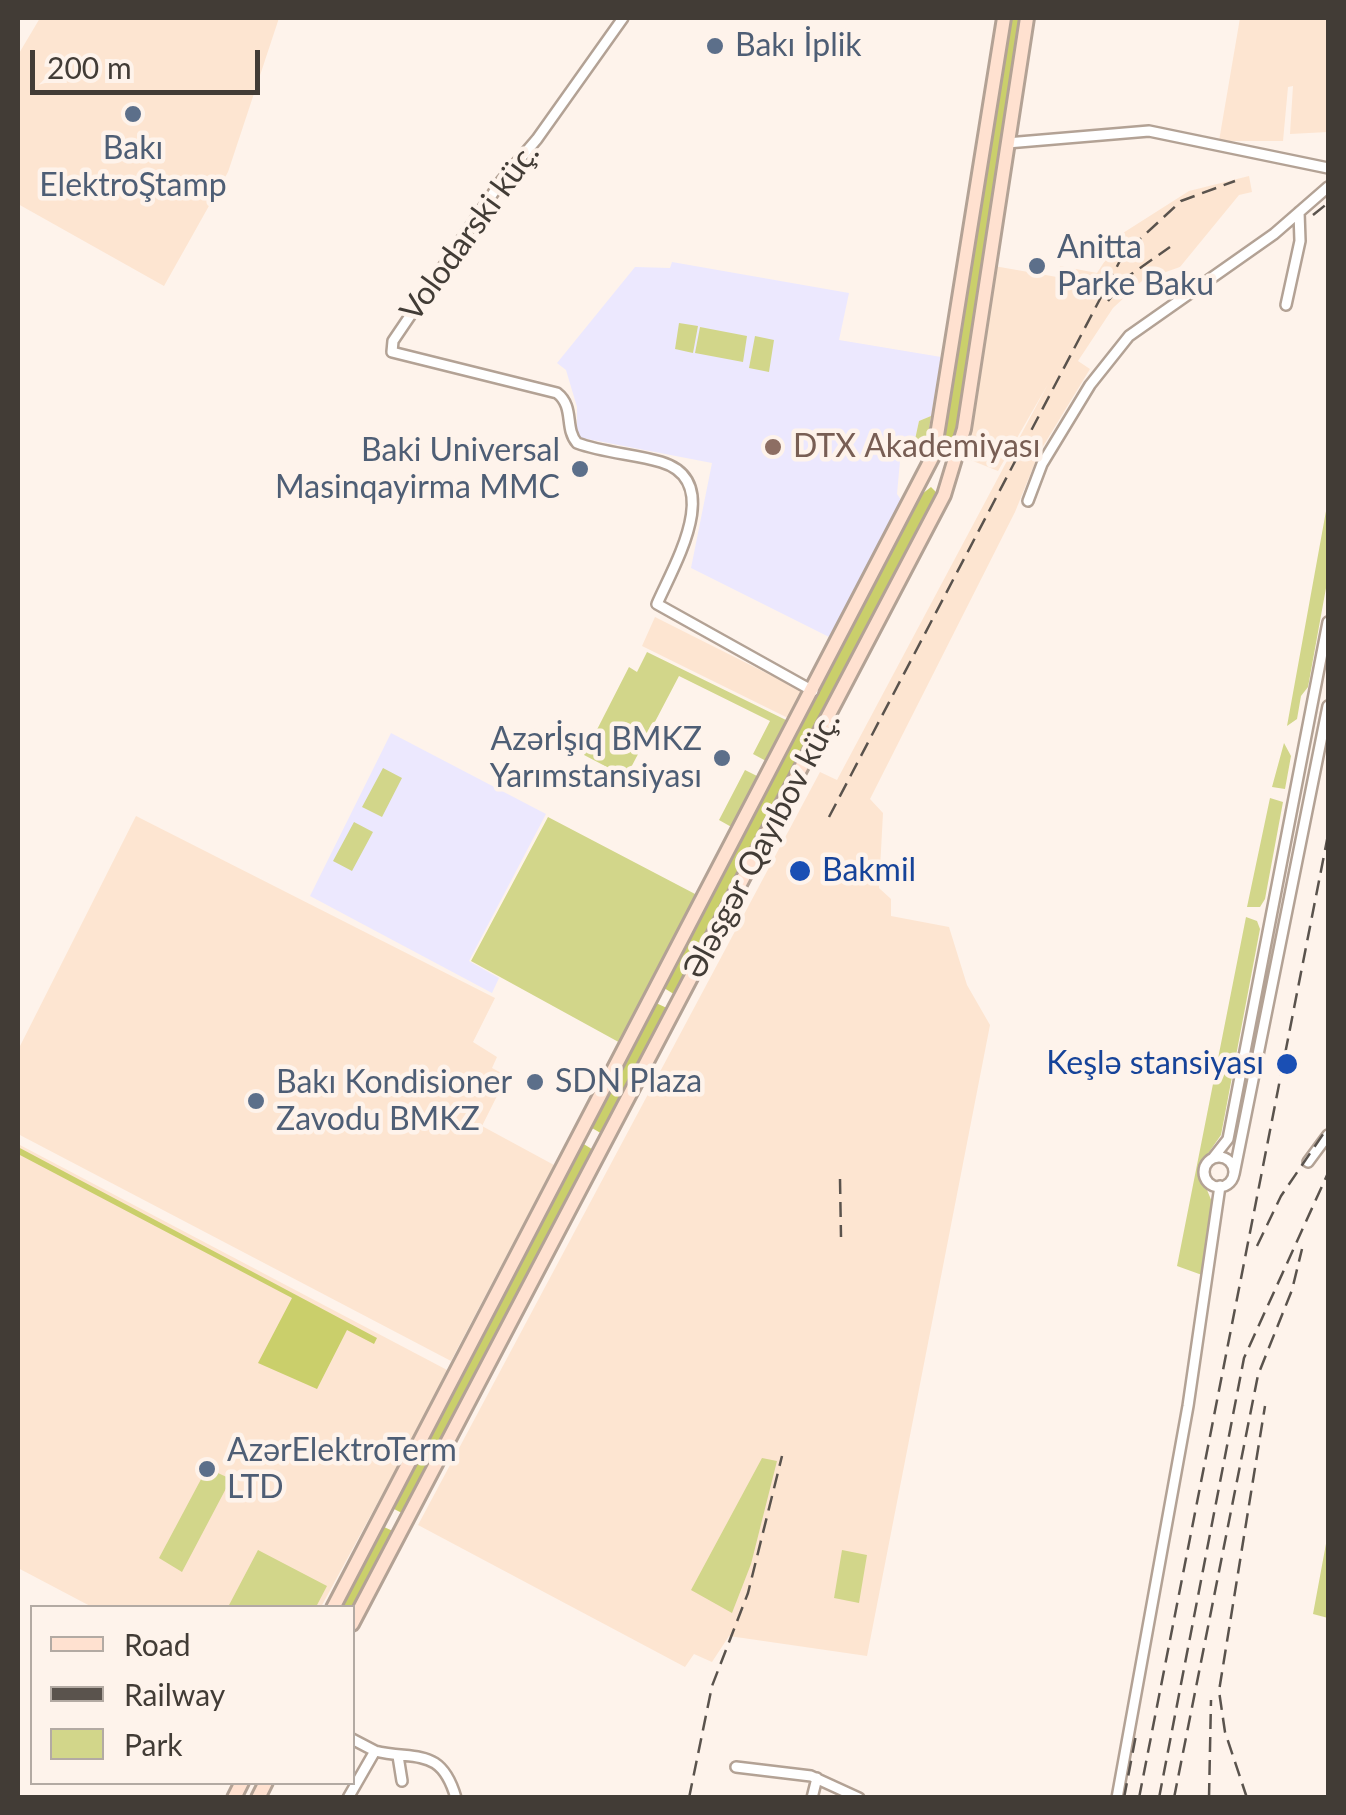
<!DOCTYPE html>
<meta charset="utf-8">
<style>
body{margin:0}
#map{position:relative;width:1346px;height:1815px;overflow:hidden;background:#fef3eb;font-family:Lato,sans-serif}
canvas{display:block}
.frame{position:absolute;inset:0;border:20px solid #423c36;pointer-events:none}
.legend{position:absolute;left:30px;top:1605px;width:325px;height:180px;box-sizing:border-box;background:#fef3eb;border:2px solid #b3aaa3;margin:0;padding:12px 18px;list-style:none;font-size:30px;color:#423c36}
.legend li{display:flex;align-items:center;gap:20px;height:50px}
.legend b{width:50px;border:2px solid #b3aaa3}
.scale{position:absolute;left:30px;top:50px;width:230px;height:45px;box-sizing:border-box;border:5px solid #423c36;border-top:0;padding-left:12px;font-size:30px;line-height:35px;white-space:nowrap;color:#423c36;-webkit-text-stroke:8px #fef3eb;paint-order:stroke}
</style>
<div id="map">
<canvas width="1346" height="1815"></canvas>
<div class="frame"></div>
<ul class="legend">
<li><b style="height:12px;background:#ffe1d0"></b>Road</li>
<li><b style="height:12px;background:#5a534d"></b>Railway</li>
<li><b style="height:28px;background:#d2d68a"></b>Park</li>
</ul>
<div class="scale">200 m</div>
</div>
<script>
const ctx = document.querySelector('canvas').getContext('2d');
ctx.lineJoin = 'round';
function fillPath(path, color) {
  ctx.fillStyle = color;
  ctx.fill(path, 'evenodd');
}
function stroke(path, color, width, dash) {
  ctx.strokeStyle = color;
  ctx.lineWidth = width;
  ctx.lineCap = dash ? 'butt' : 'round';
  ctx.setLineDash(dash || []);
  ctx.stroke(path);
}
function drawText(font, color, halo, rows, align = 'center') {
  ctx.font = font + ' Lato,sans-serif';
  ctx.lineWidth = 9;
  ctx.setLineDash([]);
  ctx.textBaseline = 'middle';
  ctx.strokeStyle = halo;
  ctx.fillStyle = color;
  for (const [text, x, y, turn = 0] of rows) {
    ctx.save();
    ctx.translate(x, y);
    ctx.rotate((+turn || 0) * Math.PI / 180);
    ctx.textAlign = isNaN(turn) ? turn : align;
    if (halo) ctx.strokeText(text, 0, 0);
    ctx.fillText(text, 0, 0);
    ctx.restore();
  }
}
const built = new Path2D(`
 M 40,18 L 279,18 L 228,172 L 164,286 L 18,204 L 18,55 Z
 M 1240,18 L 1328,18 L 1328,132 L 1290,134 L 1293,86 L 1288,87 L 1283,141 L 1219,141 Z
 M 1249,176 L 1252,192 L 1239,195 L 1180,267 L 1143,280 L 1113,308 L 1078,361 L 1090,369 L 1039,453 L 1015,512 L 870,799 L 883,813 L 879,888 L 891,899 L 891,916 L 949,927 L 967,985 L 990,1025 L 867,1656 L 729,1636 L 712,1662 L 694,1654 L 685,1667 L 418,1525 L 820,772 L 837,780 L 1048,384 L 998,471 L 968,459 L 994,266 L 1057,277 L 1060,266 L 1097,273 L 1123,233 L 1189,191 Z
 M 655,617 L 804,692 L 790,719 L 642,646 Z
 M 136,816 L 495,998 L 473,1042 L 497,1057 L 492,1068 L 507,1076 L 482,1126 L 554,1165 L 451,1361 L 18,1134 L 18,1050 Z
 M 18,1144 L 449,1371 L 321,1607 L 92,1607 L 18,1568 Z`);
const education = new Path2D(`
 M 672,262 L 849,293 L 839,340 L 941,357 L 931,416 L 919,421 L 911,458 L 900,461 L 897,494 L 903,503 L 831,638 L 691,568 L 712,463 L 577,437 L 577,407 L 566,370 L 557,363 L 635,267 L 670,268 Z
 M 391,733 L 546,814 L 469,961 L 499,978 L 492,993 L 310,896 Z`);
const green = new Path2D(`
 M 679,323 L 698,326 L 693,353 L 675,349 Z
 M 700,327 L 747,336 L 743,362 L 695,353 Z
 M 755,336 L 774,340 L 769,372 L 749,368 Z
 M 931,416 L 925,455 L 911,458 L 919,421 Z
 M 1328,500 L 1328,577 L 1308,687 L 1301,696 L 1297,719 L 1287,726 Z
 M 647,652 L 788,721 L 768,762 L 753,754 L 770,721 L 679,676 L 626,777 L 584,755 L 629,667 L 637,672 Z
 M 1284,743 L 1291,756 L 1285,789 L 1272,787 Z
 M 383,768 L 402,778 L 382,817 L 362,807 Z
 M 745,770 L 761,778 L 735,829 L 719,820 Z
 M 1270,798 L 1283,802 L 1265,899 L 1260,907 L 1247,907 Z
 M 548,817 L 697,895 L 624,1045 L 471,961 Z
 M 354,822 L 373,832 L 352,871 L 333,861 Z
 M 1246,917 L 1257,921 L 1260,929 L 1221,1135 L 1198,1168 L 1212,1202 L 1202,1275 L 1177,1266 Z
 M 762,1458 L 777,1461 L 751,1564 L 732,1613 L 691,1590 Z
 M 207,1468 L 231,1479 L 182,1572 L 159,1558 Z
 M 1328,1533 L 1328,1618 L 1313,1614 Z
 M 258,1550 L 327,1586 L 316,1607 L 228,1607 Z
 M 842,1550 L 867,1555 L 859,1603 L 834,1598 Z`);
const forest = new Path2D(`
 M 1009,18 L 1023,18 L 959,436 L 947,462 L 940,453 Z
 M 931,487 L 938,494 L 677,996 L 664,988 L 922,494 Z
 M 656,1003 L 669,1009 L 604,1135 L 592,1128 Z
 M 582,1143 L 595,1151 L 404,1514 L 392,1508 Z
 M 18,1147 L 377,1338 L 374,1344 L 347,1330 L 317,1389 L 258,1363 L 292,1298 L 18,1154 Z
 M 384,1527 L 395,1532 L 353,1610 L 341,1608 Z`);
const street = new Path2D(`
 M 623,18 L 537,139 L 502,180 L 393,341 L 392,352 L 557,393 C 575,407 564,428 577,443 C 604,453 634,454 661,462 C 725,481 674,565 657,604 L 813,691
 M 1007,143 L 1149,131 L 1328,168
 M 1286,305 L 1300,241 L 1299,212
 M 1028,501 L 1042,464 L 1090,385 L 1129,336 L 1274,234 L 1328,187
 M1204 1172a15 15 0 1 1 30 0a15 15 0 1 1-30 0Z
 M 1213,1158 L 1228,1139 L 1328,622
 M 1308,1162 L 1328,1135
 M 1234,1174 L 1328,706
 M 375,1751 C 416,1761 441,1746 456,1798
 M 398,1756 L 402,1781
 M 736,1767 L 811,1776 L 859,1798
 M 348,1798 L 375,1751 L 352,1739
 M 812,1798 L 817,1778
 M 1117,1798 L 1188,1406 L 1220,1186`);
const secondary = new Path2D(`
 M 333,1608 L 934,454 L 1004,18
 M 352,1624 L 944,495 L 964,429 L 1027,18
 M 234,1798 L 242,1782
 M 258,1798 L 266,1782`);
const rail = new Path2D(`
 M 1313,215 L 1328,203
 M 1108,301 L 1130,275 L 1170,247
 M 829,817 L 1123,255 L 1181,201 L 1235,181
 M 840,1179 L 841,1237
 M 1257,1246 L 1281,1196 L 1328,1127
 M 689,1798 L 712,1686 L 748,1593 L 782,1456
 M 1124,1798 L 1136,1735
 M 1139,1798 L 1328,835
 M 1159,1798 L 1244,1358 L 1328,1173
 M 1174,1798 L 1258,1375 L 1292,1290 L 1302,1249
 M 1209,1798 L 1211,1700
 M 1247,1798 L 1225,1732 L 1219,1691 L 1265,1406`);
const markers = [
 [715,46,10,"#5c6f8a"],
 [133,114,10,"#5c6f8a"],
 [1037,266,10,"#5c6f8a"],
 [773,447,10,"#8d6e63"],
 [580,469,10,"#5c6f8a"],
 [722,758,10,"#5c6f8a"],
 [800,871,12,"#1a4fb4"],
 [1287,1064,12,"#1a4fb4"],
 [535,1082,10,"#5c6f8a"],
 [256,1101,10,"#5c6f8a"],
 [207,1469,10,"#5c6f8a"]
];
const serviceNames = [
 ["Bakı İplik",735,46],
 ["Bakı",133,149,"center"],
 ["ElektroŞtamp",133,186,"center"],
 ["Anitta",1057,248],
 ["Parke Baku",1057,285],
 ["Baki Universal",560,451,"right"],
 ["Masinqayirma MMC",560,488,"right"],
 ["Azərİşıq BMKZ",702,740,"right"],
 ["Yarımstansiyası",702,777,"right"],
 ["SDN Plaza",555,1082],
 ["Bakı Kondisioner",276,1083],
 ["Zavodu BMKZ",276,1120],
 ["AzərElektroTerm",227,1451],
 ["LTD",227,1488]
];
const streetNames = [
 ["Volodarski küç.",470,232,-54],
 ["Ələsgər Qayıbov küç.",762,845,-62]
];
const educationNames = [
 ["DTX Akademiyası",793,447]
];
const transitNames = [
 ["Bakmil",822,871],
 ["Keşlə stansiyası",1264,1064,"right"]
];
fillPath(built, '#fde5d1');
fillPath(education, '#ece8fe');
fillPath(green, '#d2d68a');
fillPath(forest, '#cacf6b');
stroke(street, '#b3a295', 14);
stroke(secondary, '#b3a295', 18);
stroke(street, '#fff', 9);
stroke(secondary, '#ffe1d0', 12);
stroke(rail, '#5a534d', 2.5, [15, 8]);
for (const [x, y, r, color] of markers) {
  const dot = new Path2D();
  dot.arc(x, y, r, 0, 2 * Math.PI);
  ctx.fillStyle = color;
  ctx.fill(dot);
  stroke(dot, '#fef3eb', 4);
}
drawText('32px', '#4e5e75', '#fef3eb', serviceNames, 'left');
drawText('32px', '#423c36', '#fef3eb', streetNames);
drawText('32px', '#785e54', '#fef3eb', educationNames, 'left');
drawText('32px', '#164399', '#fef3eb', transitNames, 'left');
</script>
